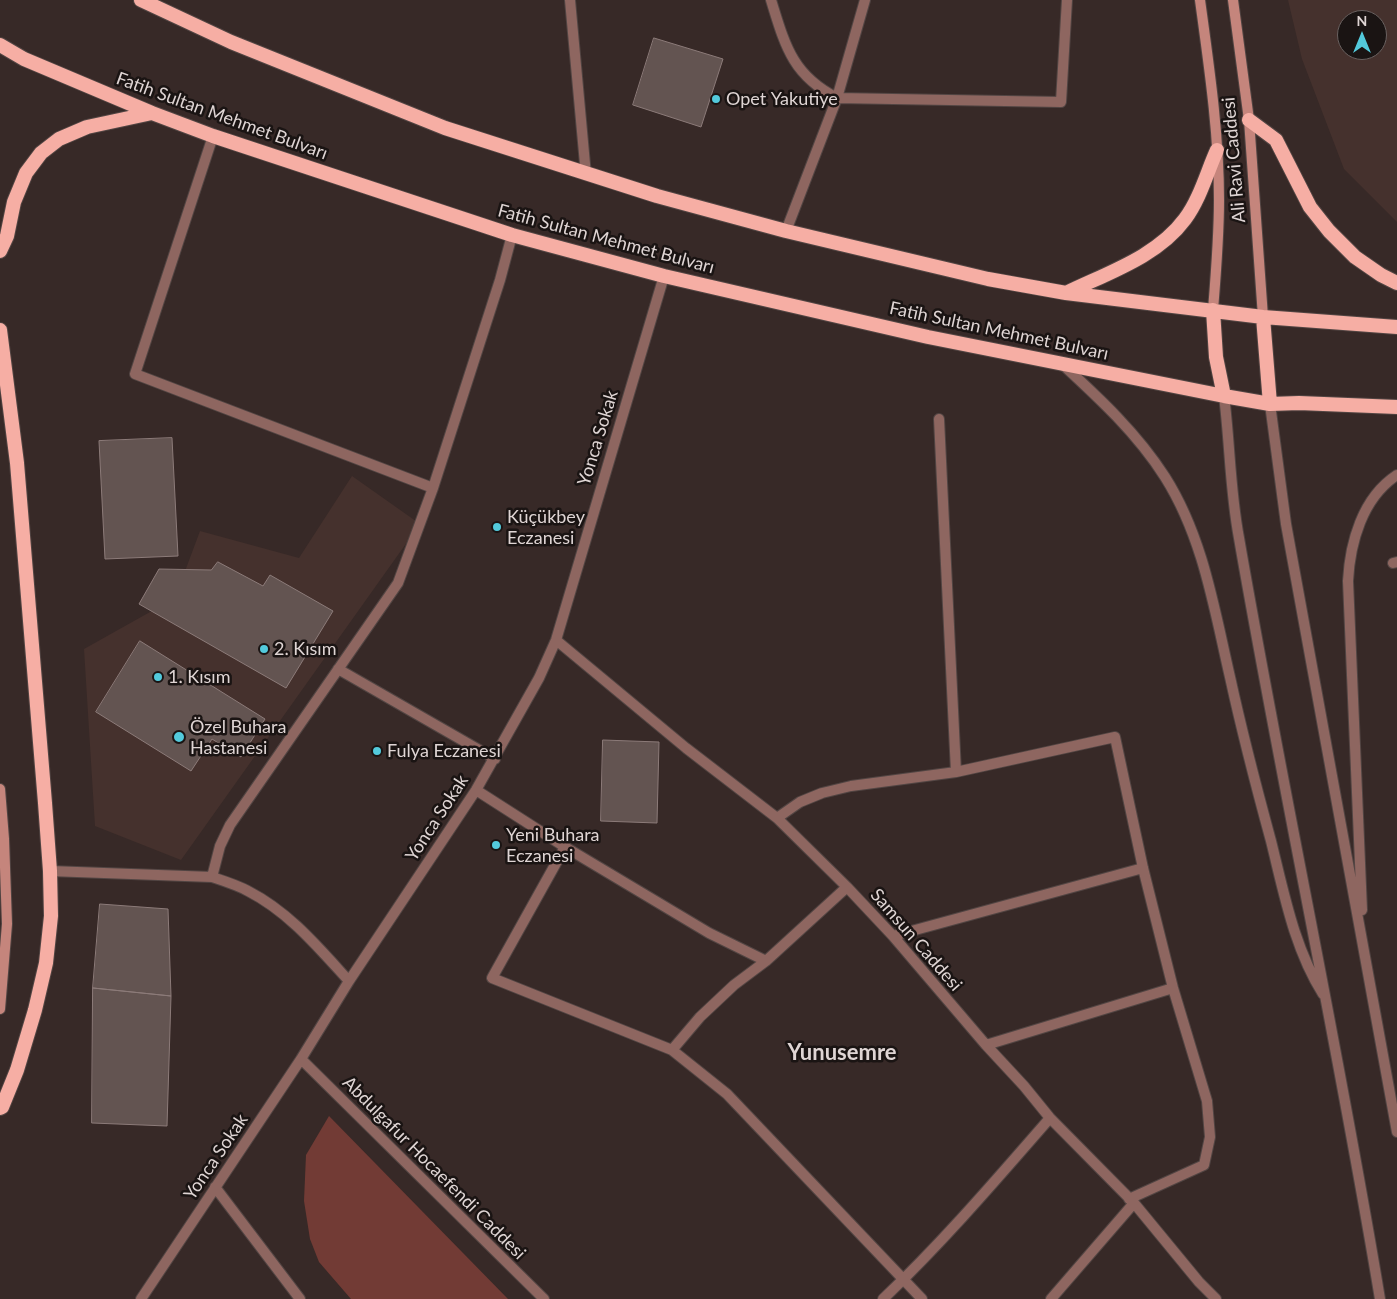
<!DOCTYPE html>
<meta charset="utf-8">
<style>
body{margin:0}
#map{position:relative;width:1397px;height:1299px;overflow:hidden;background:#372927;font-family:Lato,sans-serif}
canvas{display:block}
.north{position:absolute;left:1337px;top:10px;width:50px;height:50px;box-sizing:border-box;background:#1a1413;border:1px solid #696160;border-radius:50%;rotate:0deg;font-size:14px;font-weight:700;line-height:20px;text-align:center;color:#dfd5d4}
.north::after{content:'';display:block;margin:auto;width:18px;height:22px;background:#53cadc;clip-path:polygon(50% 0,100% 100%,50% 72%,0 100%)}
</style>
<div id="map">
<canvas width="1397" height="1299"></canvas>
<div class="north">N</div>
</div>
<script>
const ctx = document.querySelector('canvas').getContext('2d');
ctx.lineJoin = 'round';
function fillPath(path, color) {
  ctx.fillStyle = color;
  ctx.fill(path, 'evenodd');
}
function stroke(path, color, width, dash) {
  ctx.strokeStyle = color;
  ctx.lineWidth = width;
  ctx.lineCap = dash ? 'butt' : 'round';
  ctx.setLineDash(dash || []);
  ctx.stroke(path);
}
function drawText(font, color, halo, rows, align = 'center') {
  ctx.font = font + ' Lato,sans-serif';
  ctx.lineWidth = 5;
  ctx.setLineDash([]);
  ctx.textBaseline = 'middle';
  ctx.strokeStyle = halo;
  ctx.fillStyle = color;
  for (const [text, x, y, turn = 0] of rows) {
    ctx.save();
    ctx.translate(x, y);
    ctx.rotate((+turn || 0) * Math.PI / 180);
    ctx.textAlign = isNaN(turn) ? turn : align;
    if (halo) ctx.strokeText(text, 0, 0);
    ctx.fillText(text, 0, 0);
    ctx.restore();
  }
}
const built = new Path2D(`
 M 1288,0 L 1397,0 L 1397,222 L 1344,169 L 1302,59 ZM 1347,20 L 1377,20 L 1377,50 L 1347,50 Z
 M 352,476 L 420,524 L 181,860 L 95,826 L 84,649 L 175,598 L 200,531 L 299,558 Z`);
const green = new Path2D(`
 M 329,1116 L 508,1299 L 351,1299 L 319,1262 L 310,1239 L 304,1201 L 306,1155 Z`);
const building = new Path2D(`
 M 654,38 L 723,59 L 701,127 L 633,105 Z
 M 172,438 L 178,556 L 105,559 L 99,441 Z
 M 218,562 L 263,586 L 270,575 L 333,611 L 286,688 L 139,604 L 159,569 L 211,570 Z
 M 140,641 L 265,719 L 241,757 L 212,739 L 191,771 L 96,712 Z
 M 603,740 L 659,742 L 657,823 L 601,821 Z
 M 100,904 L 168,909 L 171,996 L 93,988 Z
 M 93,988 L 171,996 L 167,1126 L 92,1123 Z`);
const service = new Path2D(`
 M 1393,563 L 1397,562`);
const minor = new Path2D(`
 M 570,0 L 586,175
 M 771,0 C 785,45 792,75 837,98 L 1061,102 L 1067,0
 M 213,136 L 135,374 L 433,488 L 500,280 L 512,235
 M 786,231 L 837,98 L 865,0
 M 1061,363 C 1099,398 1137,433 1165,477 C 1203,537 1214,608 1230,677 C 1242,732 1256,786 1271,841 C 1284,893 1294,948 1323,994
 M 1224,396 C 1230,443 1230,491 1239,538 C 1283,792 1338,1045 1380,1299
 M 1270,404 L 1286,524 L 1397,1132
 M 939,419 L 956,772 L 1115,737 L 1143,868 L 1173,988 L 1207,1101 L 1210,1137 L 1204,1165 L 1129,1199
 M 556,640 L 686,748 L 777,818 L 847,887 L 893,936 L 986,1045 L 1024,1086 L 1050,1118 L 1134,1203 L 1199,1282 L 1216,1299
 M 338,669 L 495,759
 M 476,790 L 565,847 L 709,933 L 766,961
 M 777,818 L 800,802 L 822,793 L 851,786 L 956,772
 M 565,847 L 492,978 L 672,1050 L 727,1094 L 922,1299
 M 50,871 L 212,877 L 220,846 L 230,825 L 398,583 L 433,488
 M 212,877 C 224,881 237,885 248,891 C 289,912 318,947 349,981
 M 1362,910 L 1348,581 C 1350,543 1362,498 1397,475
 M 893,936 L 1143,868
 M 986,1045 L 1173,988
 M 672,1050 L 700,1017 L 734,985 L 766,961 L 847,887
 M 301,1059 L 544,1299
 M 215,1187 L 300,1299
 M 141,1299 L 301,1059 L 349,981 L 476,790 L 539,678 L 556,640 L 664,276
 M 883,1299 C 942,1243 996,1180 1050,1118
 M 1051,1299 L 1134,1203`);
const secondary = new Path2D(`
 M 1200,0 C 1209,66 1219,133 1219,200 C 1219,237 1216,273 1213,310
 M 1233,0 L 1249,120 L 1263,317
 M 0,789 L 4,839 L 7,924 L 0,1009`);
const trunk = new Path2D(`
 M 141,0 L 231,42 L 445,128 L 657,196 L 786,231 L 988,279 L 1066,293 L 1263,317 L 1397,327
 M 0,45 L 24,59 L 152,113 L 213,136 L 512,235 L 664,276 L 928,337 L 1224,396 L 1270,404 L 1299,403 L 1397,407
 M 1249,120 L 1276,140 L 1310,207 L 1329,231 L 1355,257 L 1381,275 L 1397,283
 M 0,251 L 7,236 L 14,202 L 26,173 L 41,153 L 59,139 L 87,127 L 152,113
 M 1066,293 C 1107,273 1157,257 1185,219 C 1200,199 1207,172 1217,150
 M 1213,310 L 1216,357 L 1224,396
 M 1263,317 L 1270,404
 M 0,330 L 17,463 L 45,803 L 50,871 L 51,916 L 46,963 L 35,1010 L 17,1070 L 2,1107 L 0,1108`);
const markers = [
 [716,99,5,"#53cadc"],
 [497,527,5,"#53cadc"],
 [264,649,5,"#53cadc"],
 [158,677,5,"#53cadc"],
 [179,737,6,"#53cadc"],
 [377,751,5,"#53cadc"],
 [496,845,5,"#53cadc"]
];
const poiNames = [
 ["Opet Yakutiye",726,99],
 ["Küçükbey",507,517],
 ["Eczanesi",507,538],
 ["2. Kısım",274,649],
 ["1. Kısım",168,677],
 ["Özel Buhara",190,727],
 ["Hastanesi",190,748],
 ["Fulya Eczanesi",387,751],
 ["Yeni Buhara",506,835],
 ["Eczanesi",506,856]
];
const streetNames = [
 ["Fatih Sultan Mehmet Bulvarı",222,116,20],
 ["Ali Ravi Caddesi",1234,160,-95],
 ["Fatih Sultan Mehmet Bulvarı",606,239,15],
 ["Fatih Sultan Mehmet Bulvarı",999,331,12],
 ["Yonca Sokak",598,438,-73],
 ["Yonca Sokak",437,818,-57],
 ["Samsun Caddesi",916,940,49],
 ["Yonca Sokak",216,1157,-56],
 ["Abdulgafur Hocaefendi Caddesi",434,1168,45]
];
const districtNames = [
 ["Yunusemre",842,1053]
];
fillPath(built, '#45312d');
fillPath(green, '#723b35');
fillPath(building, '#635451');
stroke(building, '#8c7b79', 1);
stroke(service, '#524543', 12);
stroke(minor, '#524543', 12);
stroke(secondary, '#524543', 12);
stroke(trunk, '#524543', 16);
stroke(service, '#8e6660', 10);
stroke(minor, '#8e6660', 10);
stroke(secondary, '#c5857c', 10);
stroke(trunk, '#f6aea4', 14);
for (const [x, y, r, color] of markers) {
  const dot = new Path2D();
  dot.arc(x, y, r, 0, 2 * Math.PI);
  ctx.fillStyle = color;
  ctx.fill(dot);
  stroke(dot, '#1a1413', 2);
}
drawText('18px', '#dfd5d4', '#1a1413', poiNames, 'left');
drawText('18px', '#dfd5d4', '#1a1413', streetNames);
drawText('bold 22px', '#dfd5d4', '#1a1413', districtNames);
</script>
